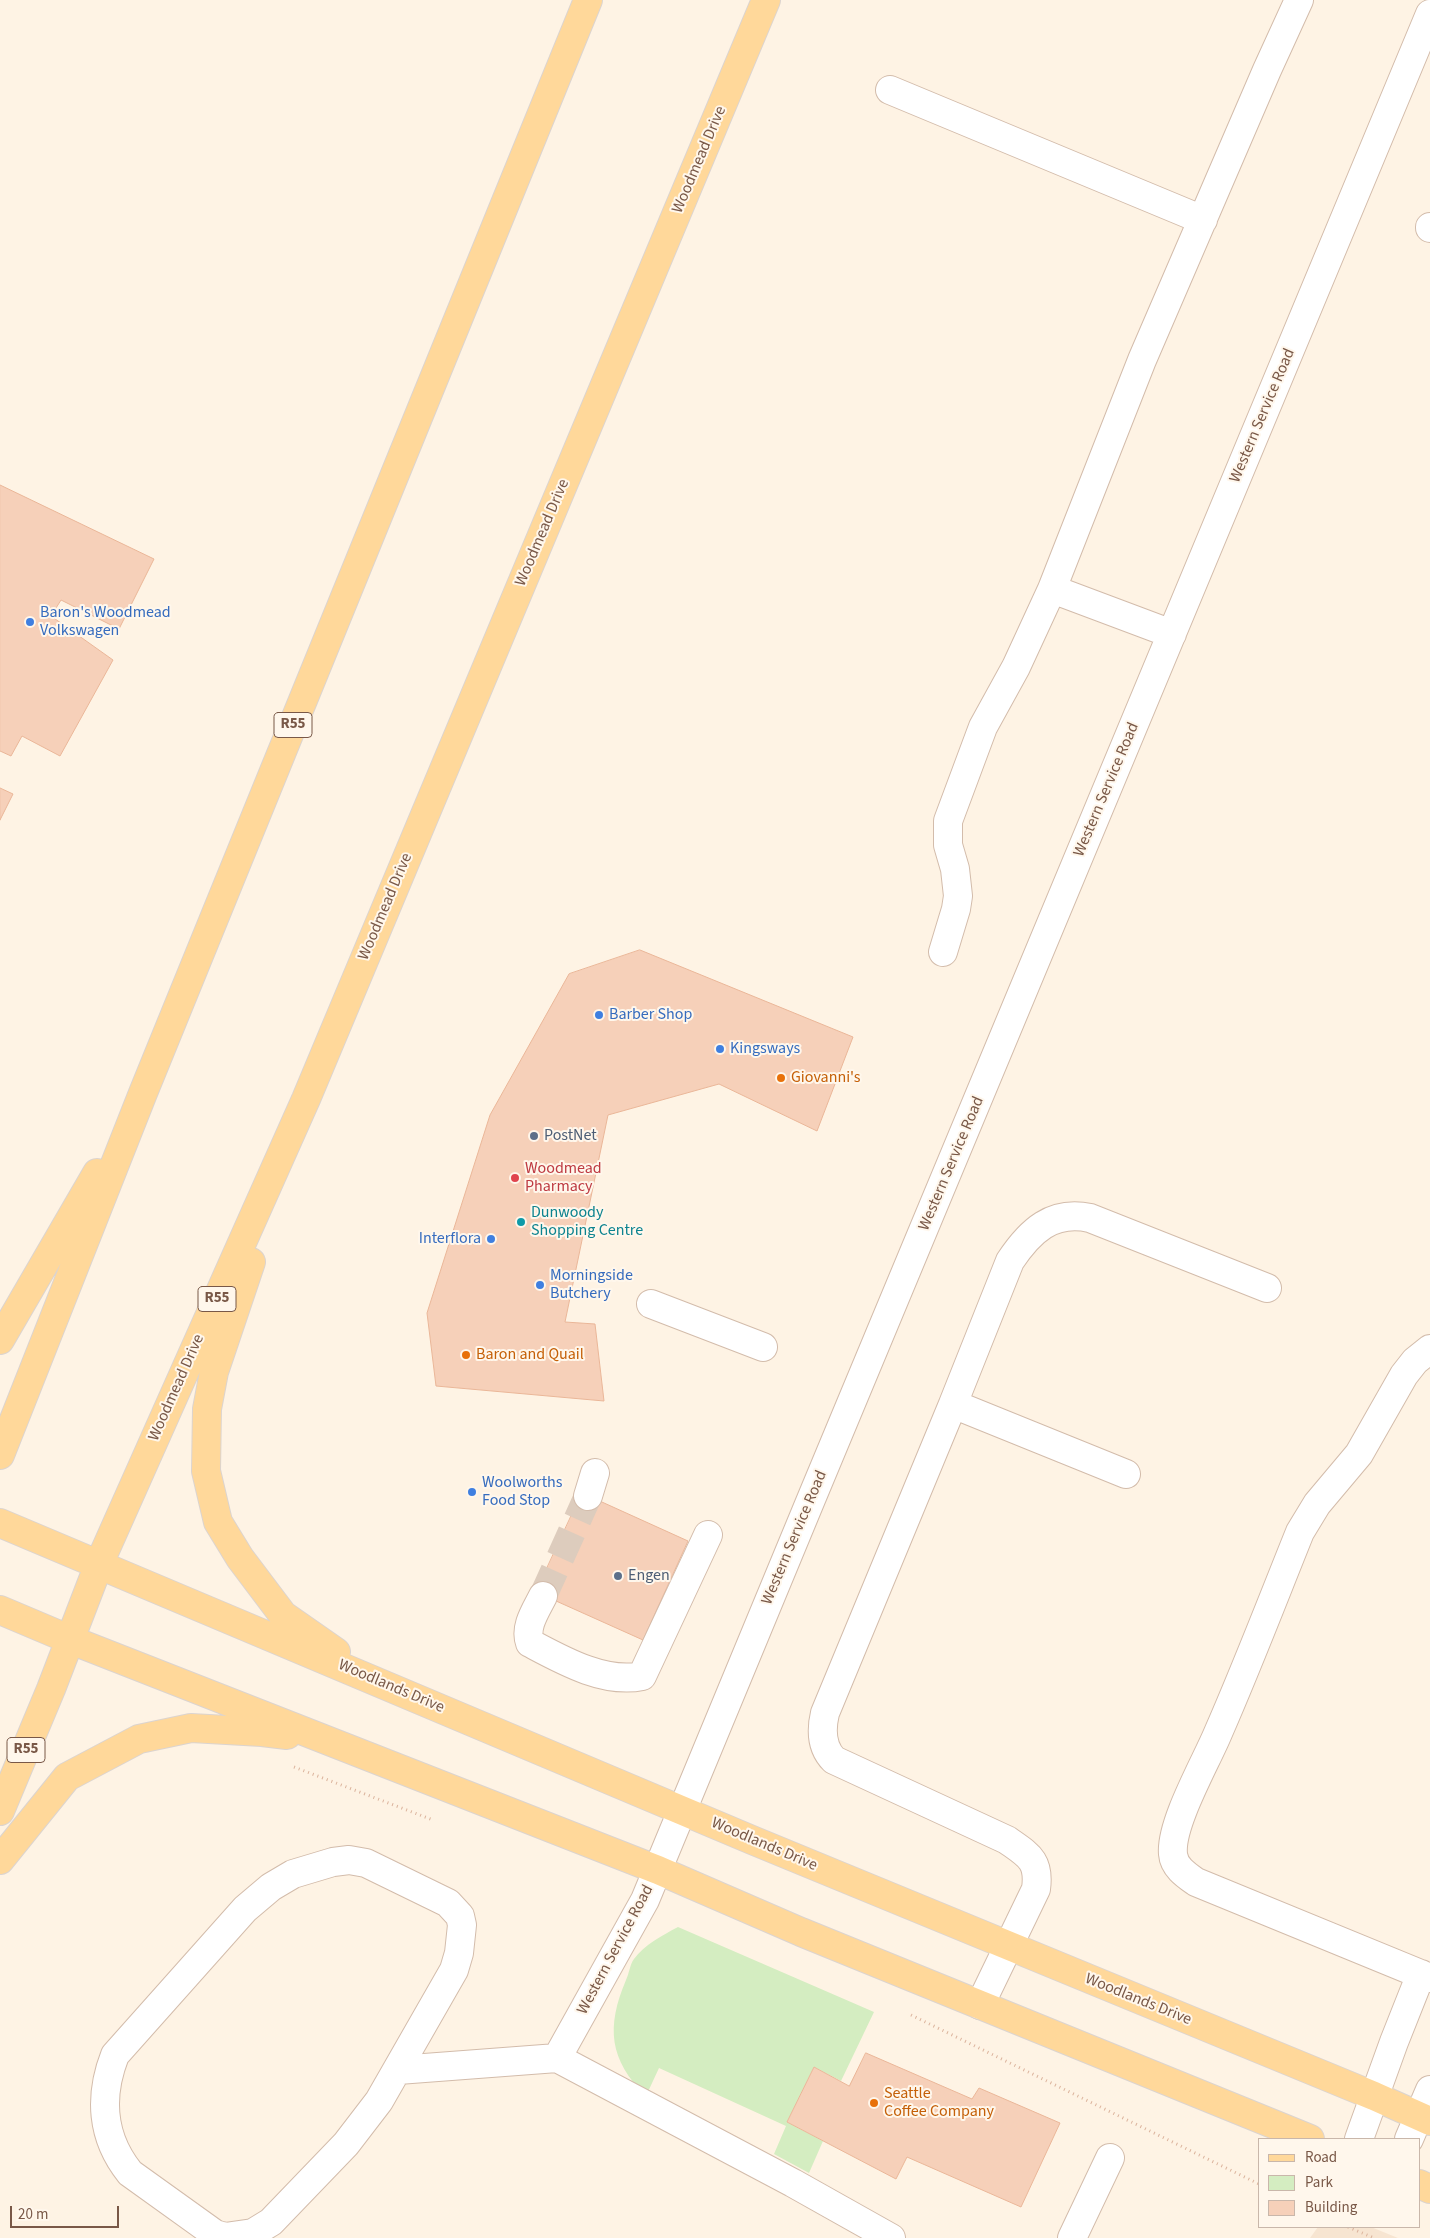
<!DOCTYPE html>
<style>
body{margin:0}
#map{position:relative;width:1430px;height:2238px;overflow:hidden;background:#fef3e4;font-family:"Source Sans 3",sans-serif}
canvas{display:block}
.legend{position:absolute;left:1258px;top:2138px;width:162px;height:90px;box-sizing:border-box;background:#fff7ec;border:1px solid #c9b7aa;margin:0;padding:6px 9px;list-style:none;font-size:15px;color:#795847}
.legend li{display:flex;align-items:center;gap:10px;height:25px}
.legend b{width:25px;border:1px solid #c9b7aa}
.scale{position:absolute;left:10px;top:2206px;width:109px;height:22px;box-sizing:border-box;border:2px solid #795847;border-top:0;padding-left:6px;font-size:15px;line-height:18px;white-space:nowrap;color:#795847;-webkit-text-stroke:4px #fff7ec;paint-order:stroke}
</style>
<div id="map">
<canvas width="1430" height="2238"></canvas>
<ul class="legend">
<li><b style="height:6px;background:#ffd89a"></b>Road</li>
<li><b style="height:14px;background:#d4edc1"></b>Park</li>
<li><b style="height:14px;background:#f6d0b9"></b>Building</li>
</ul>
<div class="scale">20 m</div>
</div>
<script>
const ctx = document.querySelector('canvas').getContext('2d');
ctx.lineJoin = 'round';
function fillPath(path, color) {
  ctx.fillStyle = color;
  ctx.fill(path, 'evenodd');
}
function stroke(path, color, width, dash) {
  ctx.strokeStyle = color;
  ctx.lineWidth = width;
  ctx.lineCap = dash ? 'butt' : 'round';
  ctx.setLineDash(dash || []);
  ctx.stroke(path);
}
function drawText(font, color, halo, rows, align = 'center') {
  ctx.font = font + ' "Source Sans 3",sans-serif';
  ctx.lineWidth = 4;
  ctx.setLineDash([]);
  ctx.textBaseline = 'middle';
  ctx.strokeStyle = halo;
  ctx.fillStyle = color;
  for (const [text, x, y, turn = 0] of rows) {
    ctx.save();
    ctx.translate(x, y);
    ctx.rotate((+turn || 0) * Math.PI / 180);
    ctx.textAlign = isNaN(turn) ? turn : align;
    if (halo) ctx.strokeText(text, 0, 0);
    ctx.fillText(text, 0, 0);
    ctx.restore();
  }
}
const residential = new Path2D(`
 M 1318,2227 L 1371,2227 L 1398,2238 L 1310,2238 Z`);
const green = new Path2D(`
 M 678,1927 L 874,2012 L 841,2081 L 814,2067 L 787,2122 L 823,2141 L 809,2173 L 774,2154 L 786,2126 L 659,2068 L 646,2096 C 609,2060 606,2027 626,1980 C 629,1974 630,1964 634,1959 C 644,1945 663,1935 678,1927 Z`);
const building = new Path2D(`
 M 0,485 L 154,559 L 119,629 L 61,600 L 51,616 L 113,660 L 60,756 L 22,736 L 11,756 L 0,751 Z
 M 0,788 L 13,794 L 0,820 Z
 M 640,950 L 853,1037 L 817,1131 L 719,1084 L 608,1115 L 565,1322 L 595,1324 L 604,1401 L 436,1386 L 427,1313 L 490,1115 L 569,974 Z
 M 582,1493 L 688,1541 L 643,1640 L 536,1592 Z
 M 866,2053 L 972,2099 L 979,2088 L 1060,2123 L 1021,2207 L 907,2157 L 896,2179 L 787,2122 L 814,2067 L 849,2086 Z`);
const minorTunnel = new Path2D(`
 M 543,1596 L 588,1496`);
const path = new Path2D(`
 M 294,1767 L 433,1820
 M 911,2015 L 1259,2184
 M 1348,2227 L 1374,2238`);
const minor = new Path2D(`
 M 890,90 L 1203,220
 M 1430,227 L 1430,228
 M 1052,589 L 1172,634
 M 943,952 L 956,909 L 958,896 L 955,869 L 948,845 L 948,821 L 983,727 L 1016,667 L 1052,589 L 1142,360 L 1267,70 L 1299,0
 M 651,1304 L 763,1347
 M 1430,1349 L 1415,1361 L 1404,1375 L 1359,1454 L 1317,1504 L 1300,1532 C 1273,1599 1247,1667 1218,1733 C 1206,1762 1170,1824 1173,1854 C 1174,1867 1186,1875 1196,1882 L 1430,1978
 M 953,1404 L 1010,1261 C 1030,1231 1052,1210 1090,1218 L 1267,1288
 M 588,1496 L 595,1473
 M 543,1596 C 536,1610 524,1627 530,1643 C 562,1660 604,1684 642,1676 L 708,1535
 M 349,1860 L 366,1863 L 448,1903 L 460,1916 L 462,1925 L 459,1953 L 454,1970 L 379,2101 L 346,2144 L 271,2222 L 253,2233 L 225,2237 L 215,2234 L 130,2173 C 101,2137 99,2096 115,2055 L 245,1909 L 271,1887 L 293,1874 L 333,1862 Z
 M 980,2005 L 1036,1889 C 1040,1860 1028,1855 1007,1840 L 834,1760 C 821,1747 821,1730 825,1713 L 953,1404 L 1126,1474
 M 557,2058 L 645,1900 L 812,1497 L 1430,14
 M 557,2058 L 793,2183 L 891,2238
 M 398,2070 L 557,2058
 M 1359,2139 L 1394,2042 L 1421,1974
 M 1409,2139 L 1430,2090
 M 1072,2238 L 1110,2158`);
const major = new Path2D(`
 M 251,1262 L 214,1372 L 207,1409 L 206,1471 L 218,1522 L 240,1558 L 283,1615 L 336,1652
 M 0,1340 L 97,1173
 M 0,1455 L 143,1093 L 588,0
 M 0,1523 L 752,1840 L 1374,2096 L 1430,2121
 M 0,1610 L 71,1640 L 658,1870 L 801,1932 L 1310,2139
 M 0,1811 L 51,1689 L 99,1564 L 306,1099 L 766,0
 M 0,1860 L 67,1777 L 139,1739 L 191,1728 L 262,1732 L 287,1735
 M 1419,2184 L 1430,2189`);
const markers = [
 [30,622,5,"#3f7fe0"],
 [599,1015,5,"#3f7fe0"],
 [720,1049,5,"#3f7fe0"],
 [781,1078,5,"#e8710a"],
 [534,1136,5,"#5c6f8a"],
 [515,1178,5,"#e0444e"],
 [521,1222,5,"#0f9aa8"],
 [491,1239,5,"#3f7fe0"],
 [540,1285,5,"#3f7fe0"],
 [466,1355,5,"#e8710a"],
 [472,1492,5,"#3f7fe0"],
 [618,1576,5,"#5c6f8a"],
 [874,2103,5,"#e8710a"]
];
const shields = [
 [293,725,38],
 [217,1299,38],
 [26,1750,38]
];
const shieldNames = [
 ["R55",293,725],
 ["R55",217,1299],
 ["R55",26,1750]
];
const streetNames = [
 ["Woodmead Drive",700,160,-67],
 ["Western Service Road",1263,416,-67],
 ["Woodmead Drive",543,533,-67],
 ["Western Service Road",1107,790,-67],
 ["Woodmead Drive",386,907,-67],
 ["Western Service Road",952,1164,-67],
 ["Woodmead Drive",177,1388,-66],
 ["Western Service Road",795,1538,-67],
 ["Woodlands Drive",391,1687,23],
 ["Woodlands Drive",764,1845,23],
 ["Western Service Road",616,1950,-62],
 ["Woodlands Drive",1138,2000,22]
];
const shopNames = [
 ["Baron's Woodmead",40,613],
 ["Volkswagen",40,631],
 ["Barber Shop",609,1015],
 ["Kingsways",730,1049],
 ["Interflora",481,1239,"right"],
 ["Morningside",550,1276],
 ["Butchery",550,1294],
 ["Woolworths",482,1483],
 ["Food Stop",482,1501]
];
const foodNames = [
 ["Giovanni's",791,1078],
 ["Baron and Quail",476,1355],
 ["Seattle",884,2094],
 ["Coffee Company",884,2112]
];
const serviceNames = [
 ["PostNet",544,1136],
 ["Engen",628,1576]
];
const healthNames = [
 ["Woodmead",525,1169],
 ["Pharmacy",525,1187]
];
const cultureNames = [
 ["Dunwoody",531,1213],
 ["Shopping Centre",531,1231]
];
fillPath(residential, '#f7e5d1');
fillPath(green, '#d4edc1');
fillPath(building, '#f6d0b9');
stroke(building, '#eab698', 1);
stroke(minorTunnel, '#ddccbd', 28, [28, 14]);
stroke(minor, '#d3bcab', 30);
stroke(major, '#dcd4cf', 30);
stroke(path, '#dbb39c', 3, [1, 4]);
stroke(minor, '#fff', 28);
stroke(major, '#ffd89a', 28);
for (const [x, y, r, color] of markers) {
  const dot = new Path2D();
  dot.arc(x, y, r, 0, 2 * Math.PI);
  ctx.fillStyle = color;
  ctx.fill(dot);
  stroke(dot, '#fff7ec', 2);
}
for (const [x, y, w] of shields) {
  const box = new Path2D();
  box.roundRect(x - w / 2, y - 12.5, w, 25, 4);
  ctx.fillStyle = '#fff7ec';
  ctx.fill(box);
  stroke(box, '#795847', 1);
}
drawText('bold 15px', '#795847', null, shieldNames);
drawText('16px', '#795847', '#fff7ec', streetNames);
drawText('16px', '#366cbe', '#fff7ec', shopNames, 'left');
drawText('16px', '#c56008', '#fff7ec', foodNames, 'left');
drawText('16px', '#4e5e75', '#fff7ec', serviceNames, 'left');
drawText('16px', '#be3a42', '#fff7ec', healthNames, 'left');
drawText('16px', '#0d838f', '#fff7ec', cultureNames, 'left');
</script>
